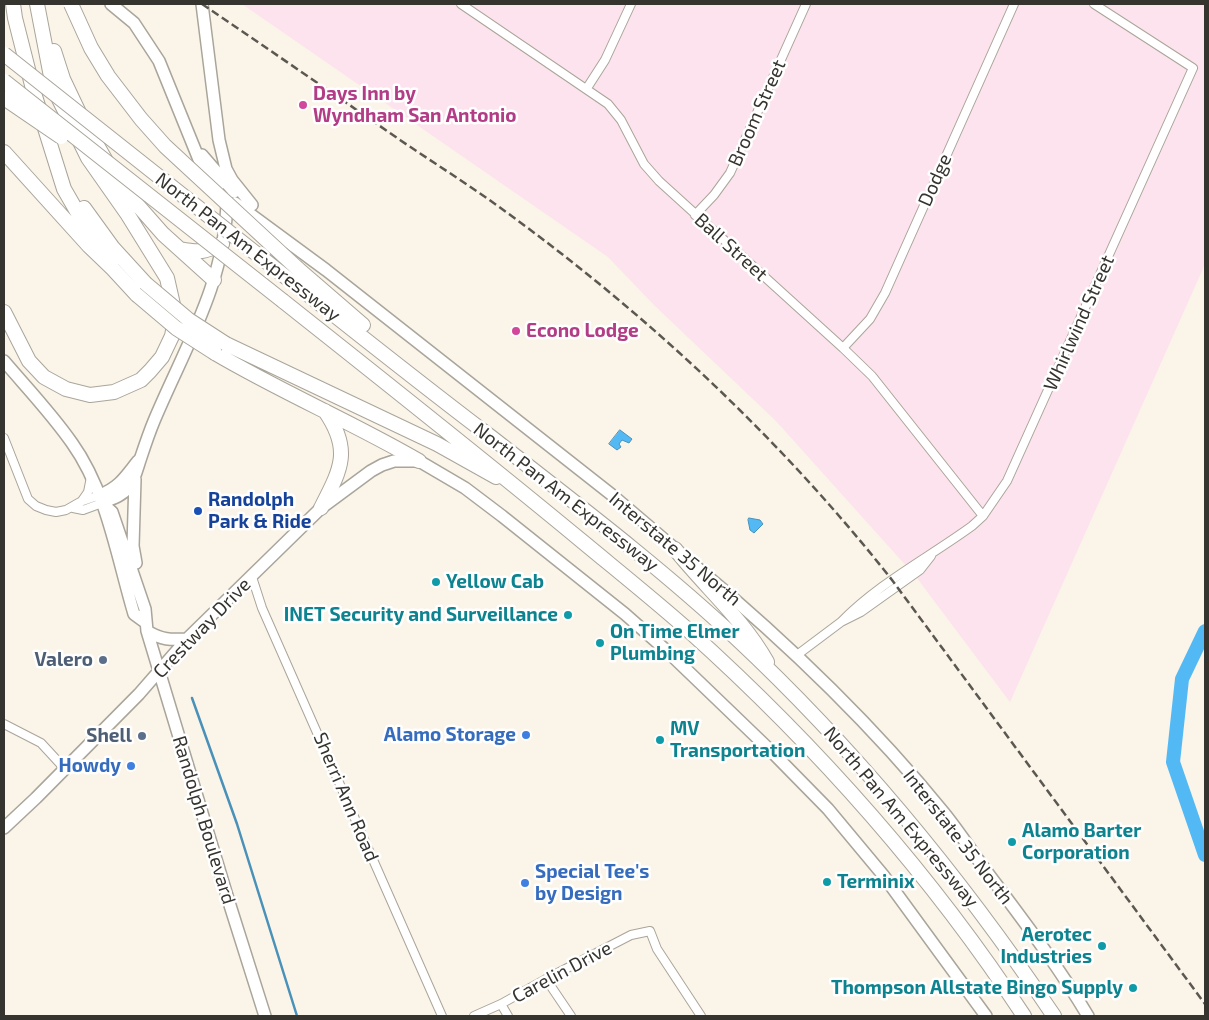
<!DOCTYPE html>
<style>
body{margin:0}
#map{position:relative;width:1209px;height:1020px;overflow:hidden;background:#faf4e9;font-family:"Exo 2",sans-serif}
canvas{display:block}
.frame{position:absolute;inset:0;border:5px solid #36342f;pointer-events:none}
</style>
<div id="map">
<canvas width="1209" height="1020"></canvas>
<div class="frame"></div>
</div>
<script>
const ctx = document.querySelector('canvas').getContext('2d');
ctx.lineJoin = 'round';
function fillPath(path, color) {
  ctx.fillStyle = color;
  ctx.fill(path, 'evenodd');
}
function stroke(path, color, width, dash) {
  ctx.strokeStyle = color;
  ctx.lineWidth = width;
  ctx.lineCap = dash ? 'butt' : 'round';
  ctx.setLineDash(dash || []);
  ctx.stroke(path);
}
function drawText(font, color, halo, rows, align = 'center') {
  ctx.font = font + ' "Exo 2",sans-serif';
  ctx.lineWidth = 5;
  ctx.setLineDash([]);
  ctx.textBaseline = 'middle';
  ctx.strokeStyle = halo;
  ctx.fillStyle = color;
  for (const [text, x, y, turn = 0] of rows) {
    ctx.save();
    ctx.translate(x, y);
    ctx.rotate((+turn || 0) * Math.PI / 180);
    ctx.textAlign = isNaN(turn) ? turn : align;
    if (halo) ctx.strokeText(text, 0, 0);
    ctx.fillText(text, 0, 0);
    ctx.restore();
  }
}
const industrial = new Path2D(`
 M 242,4 L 1205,4 L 1205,264 L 1010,702 L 917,578 L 776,421 L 655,306 L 608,257 Z`);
const water = new Path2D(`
 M 620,430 L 632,439 L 629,443 L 622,440 L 619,444 L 621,447 L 617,450 L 609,444 Z
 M 749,518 L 760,520 L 763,524 L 754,533 L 750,530 L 748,520 Z`);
const stream = new Path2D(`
 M 192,698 L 237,824 L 297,1016`);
const river = new Path2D(`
 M 1205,631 L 1182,679 L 1173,762 L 1205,855`);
const street = new Path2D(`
 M 461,4 L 608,104 L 621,120 L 644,164 L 659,181 L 843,348 L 872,376 L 983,516
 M 587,88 L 605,60 L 631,4
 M 695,215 L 714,195 L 730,173 L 806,4
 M 843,348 L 870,319 L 885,293 L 1014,4
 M 4,438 L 28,499 L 36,506 L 46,510 L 56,512 L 66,510 L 80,502 L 100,495
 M 81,502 L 88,492 L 91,477
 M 73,508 L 83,510 L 102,503
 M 252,577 L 262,608 L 442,1016
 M 841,622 C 879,583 928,558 972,526 L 983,516 L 1007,481 L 1193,68 L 1094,4
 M 797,655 L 841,622 L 861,612 L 920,570 L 931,556
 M 4,724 L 41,743 L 65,769
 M 546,979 L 571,1016
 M 501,1004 L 508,1016
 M 474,1016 L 501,1004 L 546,979 L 631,935 L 650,931 L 657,949 L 701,1016`);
const secondary = new Path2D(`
 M 111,4 L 134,23 L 159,61 L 202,167 L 218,187
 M 202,4 L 219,140 L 226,169 L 232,180 L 252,205
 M 202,155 L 234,192
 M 235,203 L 326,270 L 612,495 L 680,553
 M 4,361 C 27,388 52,414 72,443 C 107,492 117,557 134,614 L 145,622
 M 135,479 L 133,546 L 136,563
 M 100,495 C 120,487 125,477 138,461
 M 102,503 L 112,512 L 145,609 L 147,631 L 228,899 L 265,1016
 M 102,503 C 111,499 122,496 128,488 C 136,478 137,468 141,457 C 145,445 149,433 154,421 C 185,347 226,282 227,199
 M 694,565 C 784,640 870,722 944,813 C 961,834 976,858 993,880 C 1026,924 1060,969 1088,1016
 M 147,631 C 162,640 170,640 187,639
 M 4,828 L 36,798 L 139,694 L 187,639 L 321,508 L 371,471 L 382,465 L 394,461 L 419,461 L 465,488 L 502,516 L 625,614 L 668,652 L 773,753 L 828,809 L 883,875 L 986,1016`);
const highway = new Path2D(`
 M 13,4 L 15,18 L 34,93 L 64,189 L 87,229 L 113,269
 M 54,51 L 63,79 L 81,117 L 119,184 L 163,234 L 214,280
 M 4,152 L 89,246 L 113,269 L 137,295
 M 84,208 L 113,248 L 145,283
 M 180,249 C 200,253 204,252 222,244
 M 297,268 L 363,325
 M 287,278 C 355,331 422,385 491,437 C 574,502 659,566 736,638 C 858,752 961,878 1054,1016
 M 283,301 C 384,381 484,460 583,542 C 618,571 653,599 687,629 C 814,743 930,873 1024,1016
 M 4,312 L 29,361 L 44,377 L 66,389 L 90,395 L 114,392 L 141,380 L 150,371 L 162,357 L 172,336 L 174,325 L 174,309 L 167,278 L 128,215 L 88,158 L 53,87 L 37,4
 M 226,344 L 437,444 L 496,477
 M 215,353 C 281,392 352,422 419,461
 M 321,508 C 341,469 352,450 325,411
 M 675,549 C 705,587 743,619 767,662`);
const rail = new Path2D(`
 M 202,4 C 268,49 334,94 400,140 C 434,163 469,185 502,209 C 647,314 781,439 892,580 L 1205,1004`);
const highwayBridge = new Path2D(`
 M 71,4 L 91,48 L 108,76 L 141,119 L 165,146 L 297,268
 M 4,54 L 287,278
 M 4,81 L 283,301
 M 4,98 L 61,137
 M 145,283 L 189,320 L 226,344
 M 137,295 L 176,328 L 215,353`);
const markers = [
 [303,105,5,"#d1479c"],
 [516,331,5,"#d1479c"],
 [198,511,5,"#1a4fb4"],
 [436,582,5,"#0f9aa8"],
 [568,615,5,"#0f9aa8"],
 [600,643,5,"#0f9aa8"],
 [103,660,5,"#5c6f8a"],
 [526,735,5,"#3f7fe0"],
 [142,736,5,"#5c6f8a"],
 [660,740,5,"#0f9aa8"],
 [131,766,5,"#3f7fe0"],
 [1012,842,5,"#0f9aa8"],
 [827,882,5,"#0f9aa8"],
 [525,883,5,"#3f7fe0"],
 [1102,946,5,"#0f9aa8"],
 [1133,988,5,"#0f9aa8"]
];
const hotelNames = [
 ["Days Inn by",313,94],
 ["Wyndham San Antonio",313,116],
 ["Econo Lodge",526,331]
];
const streetNames = [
 ["Broom Street",757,113,-66],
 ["Dodge",935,180,-66],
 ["North Pan Am Expressway",248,247,38],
 ["Ball Street",731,247,42],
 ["Whirlwind Street",1079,323,-66],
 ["North Pan Am Expressway",566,497,38],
 ["Interstate 35 North",675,549,40],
 ["Crestway Drive",202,628,-46],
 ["Sherri Ann Road",346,797,67],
 ["North Pan Am Expressway",901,817,50],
 ["Randolph Boulevard",204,820,73],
 ["Interstate 35 North",958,837,52],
 ["Carelin Drive",562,972,-28]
];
const transitNames = [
 ["Randolph",208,500],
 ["Park & Ride",208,522]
];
const cultureNames = [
 ["Yellow Cab",446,582],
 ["INET Security and Surveillance",558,615,"right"],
 ["On Time Elmer",610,632],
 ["Plumbing",610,654],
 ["MV",670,729],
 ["Transportation",670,751],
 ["Alamo Barter",1022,831],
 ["Corporation",1022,853],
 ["Terminix",837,882],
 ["Aerotec",1092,935,"right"],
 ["Industries",1092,957,"right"],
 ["Thompson Allstate Bingo Supply",1123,988,"right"]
];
const serviceNames = [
 ["Valero",93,660],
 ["Shell",132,736]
];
const shopNames = [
 ["Alamo Storage",516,735],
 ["Howdy",121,766],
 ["Special Tee's",535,872,"left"],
 ["by Design",535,894,"left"]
];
fillPath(industrial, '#fce3ed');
fillPath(water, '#53b9f4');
stroke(water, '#4a91b9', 1);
stroke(stream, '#4a91b9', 2.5);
stroke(river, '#53b9f4', 14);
stroke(street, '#aaa59a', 10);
stroke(secondary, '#aaa59a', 14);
stroke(highway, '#aaa59a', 16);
stroke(street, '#fff', 8);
stroke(secondary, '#fff', 11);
stroke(highway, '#fff', 14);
stroke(rail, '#5b5852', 2.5, [8, 4]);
stroke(highwayBridge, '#aaa59a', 16, []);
stroke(highwayBridge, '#fff', 14);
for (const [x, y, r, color] of markers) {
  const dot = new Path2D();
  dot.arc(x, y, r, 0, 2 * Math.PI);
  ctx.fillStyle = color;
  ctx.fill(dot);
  stroke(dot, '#fff', 2);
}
drawText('bold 19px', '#b23c85', '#fff', hotelNames, 'left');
drawText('19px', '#36342f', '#fff', streetNames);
drawText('bold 19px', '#164399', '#fff', transitNames, 'left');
drawText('bold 19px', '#0d838f', '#fff', cultureNames, 'left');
drawText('bold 19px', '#4e5e75', '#fff', serviceNames, 'right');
drawText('bold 19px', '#366cbe', '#fff', shopNames, 'right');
</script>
